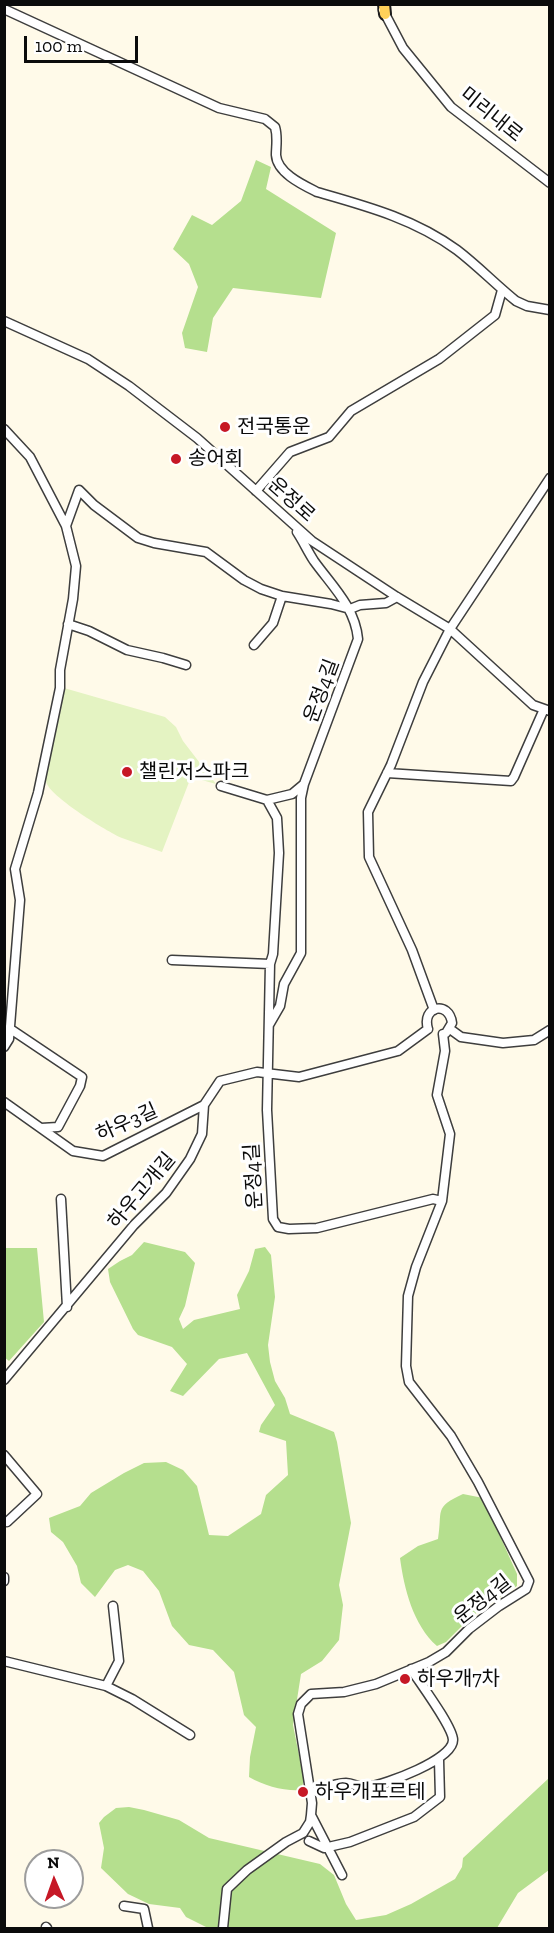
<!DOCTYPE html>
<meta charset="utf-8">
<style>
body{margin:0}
#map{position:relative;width:554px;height:1933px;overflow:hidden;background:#fffae9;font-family:"Zilla Slab",serif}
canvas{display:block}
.frame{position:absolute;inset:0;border:6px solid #0b0b0b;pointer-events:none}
.north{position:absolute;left:24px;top:1849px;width:60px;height:60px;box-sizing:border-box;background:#fff;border:2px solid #9d9d9d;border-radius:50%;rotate:358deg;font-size:16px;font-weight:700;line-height:24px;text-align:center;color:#0b0b0b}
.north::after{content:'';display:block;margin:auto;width:21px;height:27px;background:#c61826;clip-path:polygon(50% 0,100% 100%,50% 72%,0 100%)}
.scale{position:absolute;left:24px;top:36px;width:114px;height:27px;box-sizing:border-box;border:3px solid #0b0b0b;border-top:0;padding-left:8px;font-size:18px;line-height:21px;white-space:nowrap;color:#0b0b0b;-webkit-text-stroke:4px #fff;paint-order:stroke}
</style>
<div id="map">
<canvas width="554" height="1933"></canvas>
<div class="frame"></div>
<div class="north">N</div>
<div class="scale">100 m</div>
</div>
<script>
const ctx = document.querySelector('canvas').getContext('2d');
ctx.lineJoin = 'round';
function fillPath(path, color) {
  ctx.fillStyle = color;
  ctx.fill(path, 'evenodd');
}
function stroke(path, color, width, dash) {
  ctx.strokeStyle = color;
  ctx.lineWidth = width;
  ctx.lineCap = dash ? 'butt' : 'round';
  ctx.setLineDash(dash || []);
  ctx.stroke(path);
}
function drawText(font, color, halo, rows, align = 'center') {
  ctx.font = font + ' "Zilla Slab","Noto Sans KR",serif';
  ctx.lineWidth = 6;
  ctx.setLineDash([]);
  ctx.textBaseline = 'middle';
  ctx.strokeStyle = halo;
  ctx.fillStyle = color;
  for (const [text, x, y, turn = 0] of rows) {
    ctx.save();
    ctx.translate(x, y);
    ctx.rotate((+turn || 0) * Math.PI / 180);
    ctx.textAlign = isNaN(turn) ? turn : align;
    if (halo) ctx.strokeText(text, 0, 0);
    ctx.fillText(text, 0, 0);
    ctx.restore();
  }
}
const forest = new Path2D(`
 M 256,160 L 271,167 L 266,189 L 336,233 L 321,298 L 233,288 L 213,318 L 207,352 L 185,348 L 182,333 L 198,287 L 189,264 L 173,249 L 192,215 L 212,225 L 241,201 Z
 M 144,1242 L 185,1252 L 195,1263 L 185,1306 L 179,1319 L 183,1329 L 194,1320 L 240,1309 L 237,1295 L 249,1271 L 255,1249 L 265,1247 L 271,1255 L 275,1297 L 268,1345 L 270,1362 L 275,1381 L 285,1398 L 290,1414 L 334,1432 L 337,1442 L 351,1523 L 339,1585 L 343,1605 L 339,1640 L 322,1661 L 301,1674 L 293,1725 L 304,1780 L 301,1790 C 283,1791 265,1786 249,1777 L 250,1757 L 256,1727 L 244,1715 L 234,1672 L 213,1650 L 189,1645 L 172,1626 L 159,1591 L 143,1571 L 128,1565 L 115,1570 L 95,1597 L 81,1583 L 77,1566 L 63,1542 L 51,1532 L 49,1518 L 80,1506 L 91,1493 L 124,1473 L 144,1463 L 166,1462 L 183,1470 L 197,1486 L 209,1535 L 228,1536 L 261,1514 L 266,1495 L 288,1475 L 286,1441 L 259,1432 L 261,1425 L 275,1405 L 247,1353 L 219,1359 L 183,1396 L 170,1391 L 187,1364 L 172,1347 L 138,1335 L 133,1329 L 110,1282 L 108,1269 L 120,1261 L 132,1255 Z
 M 5,1248 L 37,1248 L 44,1322 L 9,1361 L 4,1357 Z
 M 463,1494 L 483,1498 L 517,1574 L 517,1586 L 472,1616 L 446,1642 L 437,1646 C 413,1625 404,1588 400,1558 L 418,1546 L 438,1539 C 443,1510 433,1508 463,1494 Z
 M 549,1778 L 549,1870 L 518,1893 L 497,1928 L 208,1928 L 186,1917 L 180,1908 L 149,1904 L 128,1894 L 101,1868 L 104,1848 L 99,1823 L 104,1817 L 116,1808 L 129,1807 L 144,1810 L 179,1820 L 209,1838 L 320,1864 L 334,1875 L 346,1904 L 356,1920 L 386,1915 L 411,1904 L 455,1879 L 462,1867 L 463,1858 Z`);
const pitch = new Path2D(`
 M 64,688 L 165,717 L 176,727 L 183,741 L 216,784 L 191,777 L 162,852 C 149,847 135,843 122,838 C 106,831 53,798 47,784 C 41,770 60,705 64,688 Z`);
const minor = new Path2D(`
 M 4,9 L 219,108 L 265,119 L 275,127 C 278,137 276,146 276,155 C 277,173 303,185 317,192 C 366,206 415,219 457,250 C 478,266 496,285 516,301 L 527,306 L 550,310
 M 383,10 L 403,48 L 451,107 L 550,183
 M 4,321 L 88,359 L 129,386 L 197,438 L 312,541 L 397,597 L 450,629 L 533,705 L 550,711
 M 4,429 L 30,457 L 66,526 L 76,566 L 73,599 L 60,670 L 60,688 L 38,793 L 15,869 L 20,900 L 9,1039 L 4,1047
 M 256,491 L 290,452 L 329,437 L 351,411 L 439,359 L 495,315 L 502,290
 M 66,526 L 79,490 L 94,505 L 138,538 L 154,543 L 206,552 L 244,580 L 261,589 L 282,596
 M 68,624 L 89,631 L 127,650 L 163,658 L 186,665
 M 254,645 L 273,623 L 282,596 L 331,604 L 350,609 L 360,605 L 386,603 L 397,597
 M 387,773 L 511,781 L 514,777 L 544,709
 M 221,786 L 267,800 L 277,818 L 279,853 L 273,954 L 270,964 L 267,1110 L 273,1219 L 278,1227 L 289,1229 L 317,1228 L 433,1199 L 442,1201
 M 267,800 L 292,794 L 304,784 L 358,639 C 355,607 332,586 314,561 C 308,552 303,541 297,532
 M 172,960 L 270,964
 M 434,1010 L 412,950 L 369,857 L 368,812 L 391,765 L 423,682 L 450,629 L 550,478
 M 269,1025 L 280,1006 L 284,984 L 301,953 L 301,798 L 304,784
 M 9,1028 L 82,1077 L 80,1086 L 58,1127 L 41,1128
 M 428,1029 C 421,1006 449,1000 452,1023 L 446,1033
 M 450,1029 L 461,1037 L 503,1043 L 534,1040 L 550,1030
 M 4,1102 L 73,1151 L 103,1156 L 204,1105
 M 61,1199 L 67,1307
 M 4,1380 L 134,1225 L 166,1193 L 190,1159 L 202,1134 L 204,1105 L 220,1081 L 257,1072 L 299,1077 L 398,1051 L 428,1029
 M 4,1455 L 37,1494 L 7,1522
 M 4,1577 L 4,1581
 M 4,1661 L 106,1686 L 132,1699 L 190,1735
 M 106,1686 L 119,1661 L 113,1606
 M 310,1793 C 321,1790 334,1783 346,1783 C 354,1783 359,1789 368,1787 C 386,1784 453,1760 453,1740 C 453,1727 420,1683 411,1669
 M 309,1841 L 324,1848 L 350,1842 L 414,1817 L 440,1797 L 439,1760
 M 342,1875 L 311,1815 L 312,1803 L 298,1714 L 301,1704 L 311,1694 L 344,1692 L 376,1684 L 429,1662 L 446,1652 L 469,1629 L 499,1606 L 526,1589 L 529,1581 L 478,1482 L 451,1436 L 409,1382 L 406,1366 L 408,1296 L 416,1267 L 442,1201 L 450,1134 L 437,1095 L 445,1051 L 443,1034
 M 124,1906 L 144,1909 L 148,1928
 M 46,1927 L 47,1928
 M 223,1928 L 227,1889 L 247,1870 L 286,1842 L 303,1833 L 310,1822 L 311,1815`);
const major = new Path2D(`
 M 384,4 L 385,14`);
const markers = [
 [225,427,6,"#c61826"],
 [176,459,6,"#c61826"],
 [127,772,6,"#c61826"],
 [405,1679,6,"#c61826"],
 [303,1792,6,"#c61826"]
];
const streetNames = [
 ["미리내로",491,115,39],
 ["운정로",291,500,42],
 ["운정4길",322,691,-70],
 ["하우3길",127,1123,-24],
 ["운정4길",254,1176,-93],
 ["하우고개길",142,1191,-50],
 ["운정4길",483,1600,-38]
];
const poiNames = [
 ["전국통운",237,427],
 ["송어회",188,459],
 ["챌린저스파크",139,772],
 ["하우개7차",417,1679],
 ["하우개포르테",315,1792]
];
fillPath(forest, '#b5df8e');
fillPath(pitch, '#e4f3c2');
stroke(minor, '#3e3e3e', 11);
stroke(major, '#1c1c1c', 14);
stroke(minor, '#fff', 8);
stroke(major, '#ffd159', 10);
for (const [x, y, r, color] of markers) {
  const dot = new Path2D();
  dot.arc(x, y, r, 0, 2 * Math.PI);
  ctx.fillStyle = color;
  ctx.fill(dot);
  stroke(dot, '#fff', 2);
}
drawText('20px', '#0b0b0b', '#fff', streetNames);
drawText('20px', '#0b0b0b', '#fff', poiNames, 'left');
</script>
